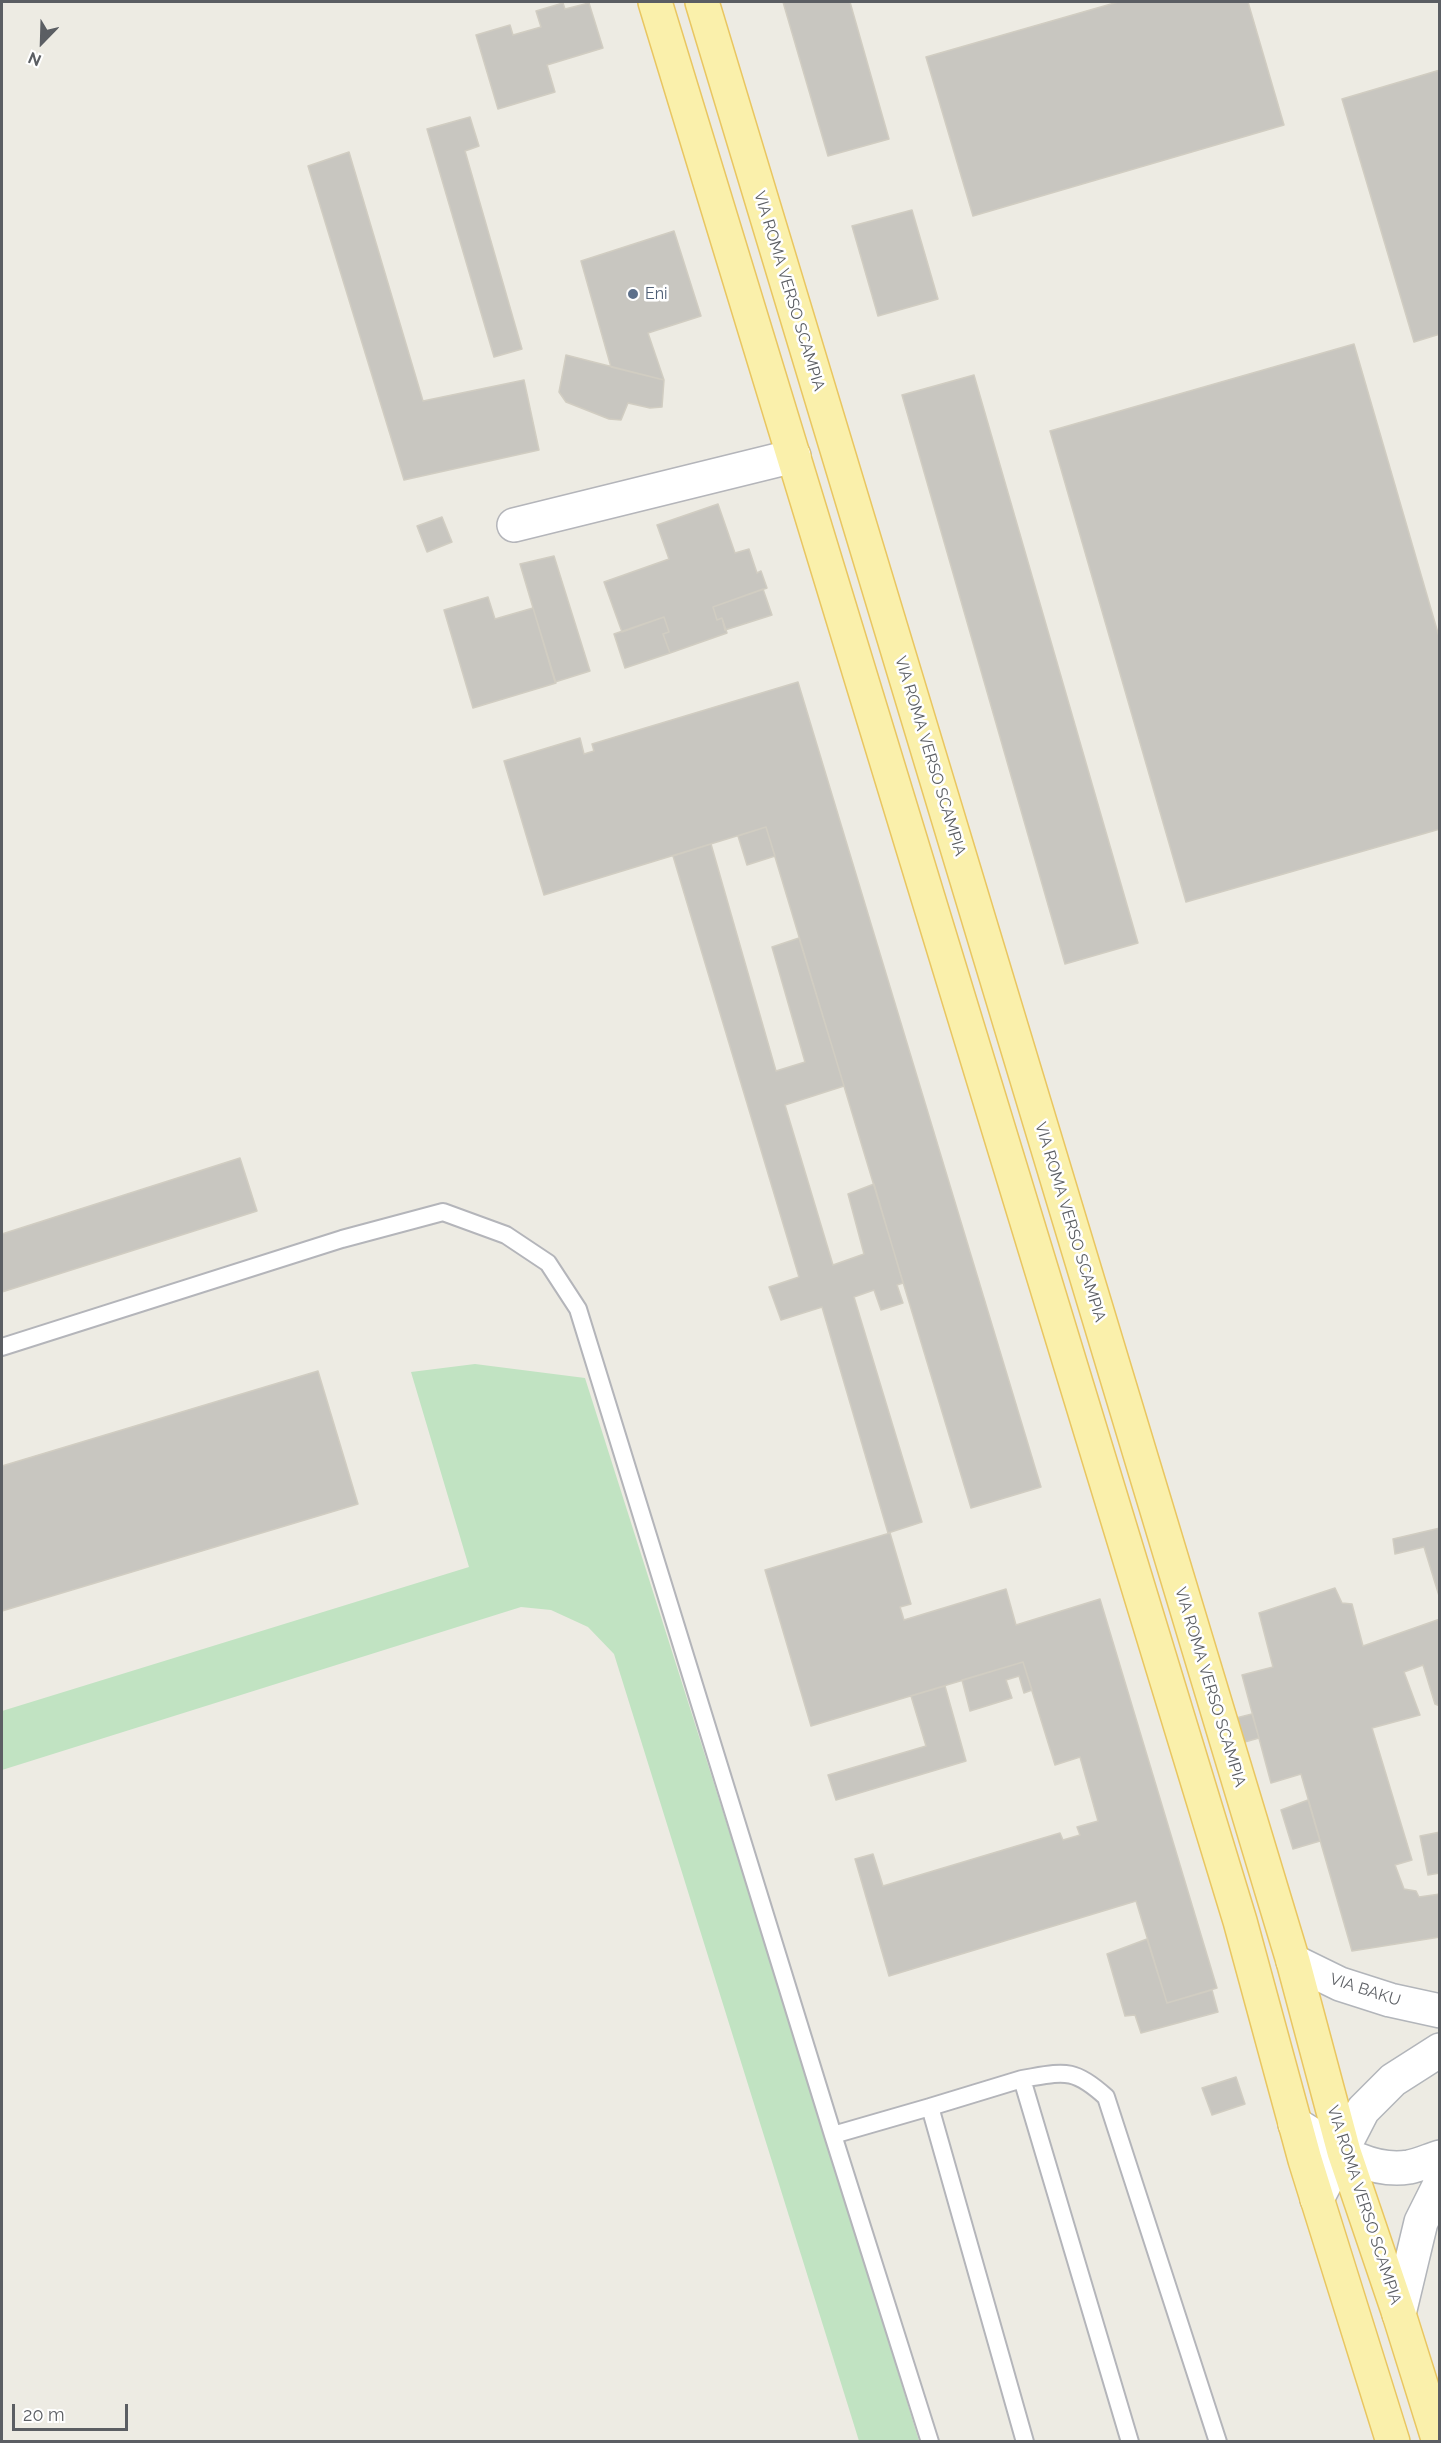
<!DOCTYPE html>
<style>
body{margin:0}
#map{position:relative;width:1441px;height:2443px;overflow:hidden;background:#edebe3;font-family:Raleway,sans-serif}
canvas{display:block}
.frame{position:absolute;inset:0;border:3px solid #5b5e63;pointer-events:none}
.north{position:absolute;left:12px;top:12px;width:60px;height:60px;-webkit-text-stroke:4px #fff;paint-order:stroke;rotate:203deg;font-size:16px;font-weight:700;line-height:24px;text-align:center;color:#5b5e63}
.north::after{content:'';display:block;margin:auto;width:21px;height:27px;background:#5b5e63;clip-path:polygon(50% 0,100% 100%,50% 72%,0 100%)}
.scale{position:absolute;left:12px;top:2404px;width:116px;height:27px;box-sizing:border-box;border:3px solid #5b5e63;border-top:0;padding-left:8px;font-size:18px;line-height:21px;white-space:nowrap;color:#5b5e63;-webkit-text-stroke:4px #fff;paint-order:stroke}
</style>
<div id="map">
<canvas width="1441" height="2443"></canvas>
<div class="frame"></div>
<div class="north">N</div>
<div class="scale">20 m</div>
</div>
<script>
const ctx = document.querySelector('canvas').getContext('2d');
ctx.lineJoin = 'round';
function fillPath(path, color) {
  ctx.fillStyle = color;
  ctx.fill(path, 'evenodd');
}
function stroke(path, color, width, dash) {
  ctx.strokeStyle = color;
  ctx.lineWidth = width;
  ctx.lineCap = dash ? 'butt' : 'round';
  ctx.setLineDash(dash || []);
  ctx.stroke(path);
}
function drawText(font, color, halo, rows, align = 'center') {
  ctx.font = font + ' Raleway,sans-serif';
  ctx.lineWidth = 5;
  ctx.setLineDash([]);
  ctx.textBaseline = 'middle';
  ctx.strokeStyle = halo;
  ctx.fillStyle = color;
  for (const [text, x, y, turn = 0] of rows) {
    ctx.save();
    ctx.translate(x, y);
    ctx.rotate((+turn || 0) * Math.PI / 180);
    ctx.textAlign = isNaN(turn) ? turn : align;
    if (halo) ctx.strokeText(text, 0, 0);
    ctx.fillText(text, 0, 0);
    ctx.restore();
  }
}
const green = new Path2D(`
 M 475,1364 L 585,1378 L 821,2120 L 919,2441 L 859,2441 L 614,1654 L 588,1627 L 551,1610 L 521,1607 L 2,1770 L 2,1711 L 469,1567 L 411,1372 Z`);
const building = new Path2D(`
 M 783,2 L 850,2 L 889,139 L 828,156 Z
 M 1118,2 L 1248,2 L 1284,125 L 973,216 L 926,57 Z
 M 563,3 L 565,9 L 589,3 L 603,48 L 547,65 L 555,92 L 498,109 L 476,35 L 510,25 L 513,35 L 541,27 L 536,11 Z
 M 1440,70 L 1440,334 L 1414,342 L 1342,99 Z
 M 470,117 L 479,146 L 465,151 L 522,349 L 494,357 L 427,129 Z
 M 349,152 L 423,401 L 524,380 L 539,450 L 404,480 L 308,166 Z
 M 912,210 L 938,299 L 878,316 L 852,226 Z
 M 674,231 L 701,316 L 648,333 L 664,380 L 611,367 L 581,261 Z
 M 1354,344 L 1440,640 L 1440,829 L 1186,902 L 1050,431 Z
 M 566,355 L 664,380 L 662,407 L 650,408 L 628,403 L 621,420 L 609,419 L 566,402 L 559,392 Z
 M 974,375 L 1138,943 L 1065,964 L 902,395 Z
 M 718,504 L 735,553 L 749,549 L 757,573 L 761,571 L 767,588 L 713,607 L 717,620 L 722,618 L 727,633 L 670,653 L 663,634 L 669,632 L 664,617 L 622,632 L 604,582 L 669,559 L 657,525 Z
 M 442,517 L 452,542 L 427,552 L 417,526 Z
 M 554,556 L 590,671 L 555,682 L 520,564 Z
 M 763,589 L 772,615 L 725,630 L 722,618 L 717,620 L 713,607 Z
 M 488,597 L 495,619 L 533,608 L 556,683 L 473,708 L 444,610 Z
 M 664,617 L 669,632 L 663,634 L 670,653 L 625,668 L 614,634 Z
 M 798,682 L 1041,1487 L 971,1508 L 766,827 L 544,895 L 504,761 L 580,738 L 584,754 L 594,751 L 592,744 Z
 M 766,827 L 775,856 L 747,865 L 738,836 Z
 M 711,844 L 776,1071 L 805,1062 L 772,947 L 799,938 L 844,1086 L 785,1105 L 833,1265 L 864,1254 L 848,1194 L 874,1184 L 903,1283 L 897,1285 L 903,1303 L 881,1310 L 874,1290 L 854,1297 L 922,1522 L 888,1533 L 822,1307 L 781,1320 L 769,1287 L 799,1277 L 673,856 Z
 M 240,1158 L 257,1211 L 2,1292 L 2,1234 Z
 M 318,1371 L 358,1504 L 2,1611 L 2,1466 Z
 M 1440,1528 L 1440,1599 L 1424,1547 L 1395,1554 L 1393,1539 Z
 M 890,1533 L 911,1604 L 900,1607 L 904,1620 L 1006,1589 L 1016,1625 L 1100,1599 L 1217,1988 L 1167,2003 L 1136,1901 L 889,1976 L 855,1859 L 873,1854 L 883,1886 L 1060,1833 L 1063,1840 L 1080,1835 L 1077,1827 L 1098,1821 L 1080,1757 L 1055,1765 L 1023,1662 L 811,1726 L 765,1570 Z
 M 1335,1588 L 1342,1603 L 1352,1604 L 1363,1646 L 1440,1619 L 1440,1706 L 1435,1704 L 1423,1665 L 1404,1672 L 1420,1715 L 1372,1728 L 1412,1860 L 1395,1865 L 1404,1889 L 1416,1891 L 1419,1897 L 1440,1894 L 1440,1937 L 1352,1951 L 1301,1774 L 1271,1783 L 1242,1675 L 1273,1667 L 1259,1613 Z
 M 1023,1662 L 1032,1690 L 1024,1693 L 1019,1676 L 1006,1680 L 1012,1698 L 970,1711 L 962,1680 Z
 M 945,1686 L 966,1761 L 836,1800 L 828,1775 L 926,1746 L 911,1696 Z
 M 1252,1714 L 1259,1738 L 1234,1745 L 1228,1720 Z
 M 1308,1800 L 1320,1841 L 1293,1849 L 1281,1810 Z
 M 1440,1832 L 1440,1873 L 1428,1875 L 1420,1836 Z
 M 1147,1939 L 1167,2003 L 1212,1990 L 1218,2012 L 1141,2033 L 1135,2015 L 1125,2016 L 1107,1954 Z
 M 1236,2077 L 1245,2104 L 1212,2115 L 1202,2088 Z`);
const lane = new Path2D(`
 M 2,1347 L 342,1239 L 443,1212 L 506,1235 L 548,1263 L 578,1309 L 833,2135 L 930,2442
 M 1022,2079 C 1064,2072 1073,2067 1106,2097 L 1218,2442
 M 930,2107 L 1022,2079 L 1130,2442
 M 833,2135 L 930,2107 L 1025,2442`);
const street = new Path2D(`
 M 514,525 L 794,456`);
const secondary = new Path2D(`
 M 1293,1961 L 1340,1984 L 1390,2000 L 1440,2011
 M 1295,2124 C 1329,2144 1367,2174 1409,2167 C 1419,2165 1430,2160 1440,2157
 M 1317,2199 L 1363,2110 L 1393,2080 L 1440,2050
 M 1399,2314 L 1421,2222 L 1440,2184`);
const primary = new Path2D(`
 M 655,2 L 1240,1921 L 1305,2160 L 1393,2442
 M 702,2 L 1293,1961 L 1344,2152 L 1399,2314 L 1439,2442`);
const markers = [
 [633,294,6,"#5c6f8a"]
];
const streetNames = [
 ["VIA ROMA VERSO SCAMPIA",789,291,73],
 ["VIA ROMA VERSO SCAMPIA",930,756,73],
 ["VIA ROMA VERSO SCAMPIA",1070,1222,73],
 ["VIA ROMA VERSO SCAMPIA",1210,1687,73],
 ["VIA BAKU",1365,1990,18],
 ["VIA ROMA VERSO SCAMPIA",1364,2205,72]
];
const serviceNames = [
 ["Eni",645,294]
];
fillPath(green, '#c1e3c2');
fillPath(building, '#c8c6c0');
stroke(building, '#d1cdc2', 1.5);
stroke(lane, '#b4b5ba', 20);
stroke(street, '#b4b5ba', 36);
stroke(secondary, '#b2b5ba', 36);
stroke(primary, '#e9c661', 36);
stroke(lane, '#fff', 16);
stroke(street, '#fff', 33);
stroke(secondary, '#fff', 33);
stroke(primary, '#faf0ab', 33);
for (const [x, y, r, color] of markers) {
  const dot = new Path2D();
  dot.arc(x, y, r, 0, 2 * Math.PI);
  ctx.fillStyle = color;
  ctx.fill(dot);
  stroke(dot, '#fff', 2);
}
drawText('16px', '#5b5e63', '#fff', streetNames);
drawText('16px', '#4e5e75', '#fff', serviceNames, 'left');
</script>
